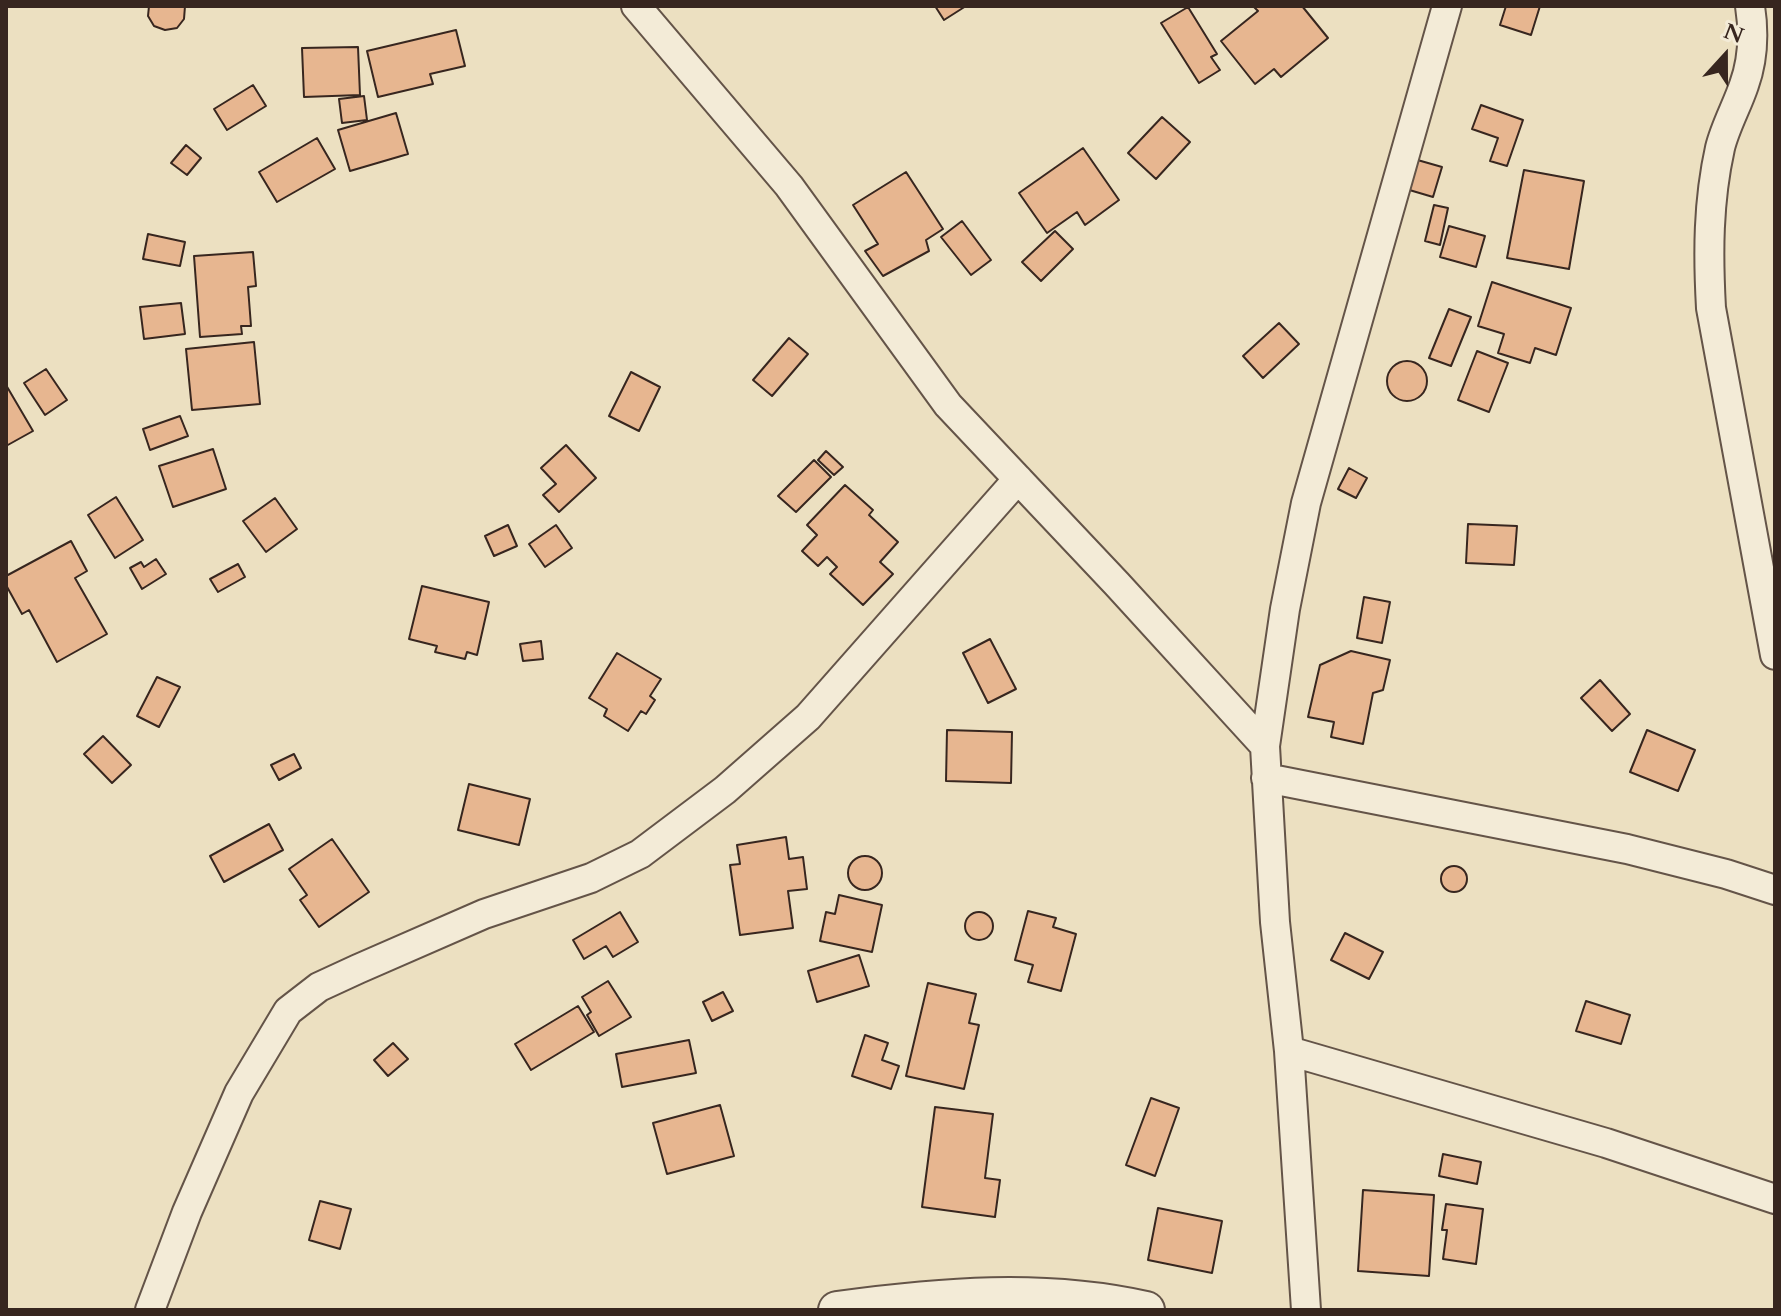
<!DOCTYPE html>
<style>
body{margin:0}
#map{position:relative;width:1781px;height:1316px;overflow:hidden;background:#ece0c1;font-family:Cardo,serif}
canvas{display:block}
.frame{position:absolute;inset:0;border:8px solid #37261f;pointer-events:none}
.north{position:absolute;left:1685px;top:16px;width:80px;height:80px;-webkit-text-stroke:6px #f3ebd7;paint-order:stroke;rotate:21deg;font-size:22px;font-weight:700;line-height:32px;text-align:center;color:#37261f}
.north::after{content:'';display:block;margin:auto;width:28px;height:36px;background:#37261f;clip-path:polygon(50% 0,100% 100%,50% 72%,0 100%)}
</style>
<div id="map">
<canvas width="1781" height="1316"></canvas>
<div class="frame"></div>
<div class="north">N</div>
</div>
<script>
const ctx = document.querySelector('canvas').getContext('2d');
ctx.lineJoin = 'round';
function fillPath(path, color) {
  ctx.fillStyle = color;
  ctx.fill(path, 'evenodd');
}
function stroke(path, color, width, dash) {
  ctx.strokeStyle = color;
  ctx.lineWidth = width;
  ctx.lineCap = dash ? 'butt' : 'round';
  ctx.setLineDash(dash || []);
  ctx.stroke(path);
}
const building = new Path2D(`
 M 149,6 L 185,6 L 184,19 L 177,28 L 165,30 L 154,26 L 148,16 Z
 M 935,6 L 966,6 L 944,20 Z
 M 1253,6 L 1302,6 L 1328,38 L 1281,77 L 1274,69 L 1255,84 L 1221,41 L 1258,11 Z
 M 1506,6 L 1540,6 L 1531,35 L 1500,25 Z
 M 1188,7 L 1217,54 L 1211,57 L 1220,70 L 1199,83 L 1161,23 Z
 M 456,30 L 465,66 L 430,74 L 433,84 L 378,97 L 367,51 Z
 M 358,47 L 360,95 L 304,97 L 302,48 Z
 M 253,85 L 266,106 L 227,130 L 214,109 Z
 M 364,96 L 367,120 L 342,123 L 339,99 Z
 M 1481,105 L 1523,120 L 1507,166 L 1490,161 L 1498,138 L 1472,129 Z
 M 396,113 L 408,154 L 350,171 L 338,130 Z
 M 1162,117 L 1190,142 L 1156,179 L 1128,153 Z
 M 317,138 L 335,169 L 277,202 L 259,172 Z
 M 186,145 L 201,158 L 187,175 L 171,163 Z
 M 1083,148 L 1119,200 L 1085,225 L 1077,212 L 1047,233 L 1019,193 Z
 M 1414,159 L 1442,167 L 1433,197 L 1406,189 Z
 M 1524,170 L 1584,181 L 1569,269 L 1507,258 Z
 M 906,172 L 943,229 L 926,240 L 929,251 L 883,276 L 865,251 L 878,244 L 853,205 Z
 M 1434,205 L 1448,208 L 1440,245 L 1425,241 Z
 M 962,221 L 991,260 L 971,275 L 941,237 Z
 M 1449,226 L 1485,236 L 1476,267 L 1440,257 Z
 M 1055,231 L 1073,249 L 1041,281 L 1022,262 Z
 M 148,234 L 185,242 L 180,266 L 143,259 Z
 M 253,252 L 256,286 L 248,287 L 251,326 L 241,326 L 242,334 L 200,337 L 194,256 Z
 M 1492,282 L 1571,308 L 1556,355 L 1535,348 L 1530,363 L 1498,353 L 1504,334 L 1478,326 Z
 M 181,303 L 185,334 L 144,339 L 140,307 Z
 M 1449,309 L 1471,317 L 1451,366 L 1429,358 Z
 M 1279,323 L 1299,344 L 1263,378 L 1243,356 Z
 M 789,338 L 808,354 L 772,396 L 753,380 Z
 M 254,342 L 260,404 L 192,410 L 186,349 Z
 M 1477,351 L 1508,363 L 1489,412 L 1458,400 Z
 M1387 381a20 20 0 1 1 40 0a20 20 0 1 1-40 0Z
 M 46,369 L 67,400 L 45,415 L 24,383 Z
 M 631,372 L 660,387 L 639,431 L 609,416 Z
 M 6,385 L 33,431 L 6,446 Z
 M 180,416 L 188,436 L 150,450 L 143,429 Z
 M 566,445 L 596,478 L 559,512 L 543,495 L 556,484 L 541,468 Z
 M 213,449 L 226,489 L 173,507 L 159,466 Z
 M 826,451 L 843,467 L 834,475 L 818,460 Z
 M 814,460 L 831,477 L 796,512 L 778,496 Z
 M 1349,468 L 1367,478 L 1356,498 L 1338,489 Z
 M 845,485 L 873,510 L 869,515 L 898,542 L 880,562 L 893,574 L 863,605 L 830,574 L 837,567 L 827,557 L 818,566 L 802,551 L 817,535 L 807,525 Z
 M 116,497 L 143,540 L 115,558 L 88,515 Z
 M 275,498 L 297,529 L 266,552 L 243,521 Z
 M 1468,524 L 1517,526 L 1514,565 L 1466,563 Z
 M 508,525 L 517,546 L 494,556 L 485,536 Z
 M 556,525 L 572,548 L 545,567 L 529,544 Z
 M 71,541 L 87,571 L 75,578 L 107,634 L 57,662 L 29,610 L 22,614 L 6,585 L 6,576 Z
 M 156,559 L 166,574 L 142,589 L 130,568 L 141,562 L 144,567 Z
 M 238,564 L 245,577 L 218,592 L 210,579 Z
 M 422,586 L 489,602 L 477,655 L 467,652 L 465,659 L 435,652 L 437,646 L 409,639 Z
 M 1364,597 L 1390,602 L 1382,643 L 1357,638 Z
 M 990,639 L 1016,689 L 988,703 L 963,653 Z
 M 541,641 L 543,659 L 523,661 L 520,644 Z
 M 1351,651 L 1390,660 L 1383,690 L 1373,693 L 1363,744 L 1331,737 L 1334,722 L 1308,717 L 1320,665 Z
 M 617,653 L 661,679 L 650,696 L 655,700 L 646,714 L 641,711 L 628,731 L 604,716 L 607,709 L 589,698 Z
 M 157,677 L 180,687 L 159,727 L 137,716 Z
 M 1600,680 L 1630,714 L 1612,731 L 1581,698 Z
 M 947,730 L 1012,732 L 1011,783 L 946,781 Z
 M 1647,730 L 1695,750 L 1678,791 L 1630,772 Z
 M 103,736 L 131,765 L 112,783 L 84,754 Z
 M 294,754 L 301,768 L 279,780 L 271,765 Z
 M 469,784 L 530,799 L 519,845 L 458,830 Z
 M 269,824 L 283,850 L 224,882 L 210,856 Z
 M 786,837 L 789,859 L 803,857 L 807,889 L 788,891 L 793,928 L 740,935 L 730,865 L 740,864 L 737,845 Z
 M 332,839 L 369,892 L 319,927 L 300,900 L 307,895 L 289,869 Z
 M848 873a17 17 0 1 1 34 0a17 17 0 1 1-34 0Z
 M1441 879a13 13 0 1 1 26 0a13 13 0 1 1-26 0Z
 M 839,895 L 882,905 L 872,952 L 820,941 L 826,912 L 835,914 Z
 M 1028,911 L 1056,918 L 1053,927 L 1076,934 L 1061,991 L 1028,982 L 1033,965 L 1015,960 Z
 M965 926a14 14 0 1 1 28 0a14 14 0 1 1-28 0Z
 M 620,912 L 638,942 L 613,957 L 606,946 L 584,959 L 573,940 Z
 M 1345,933 L 1383,952 L 1369,979 L 1331,960 Z
 M 859,955 L 869,986 L 817,1002 L 808,971 Z
 M 608,981 L 631,1017 L 599,1036 L 587,1015 L 591,1012 L 582,997 Z
 M 928,983 L 976,994 L 969,1023 L 979,1025 L 964,1089 L 906,1076 Z
 M 723,992 L 733,1011 L 712,1021 L 703,1002 Z
 M 1586,1001 L 1630,1015 L 1621,1044 L 1576,1031 Z
 M 578,1006 L 594,1032 L 531,1070 L 515,1044 Z
 M 865,1035 L 888,1043 L 882,1060 L 899,1066 L 891,1089 L 852,1076 Z
 M 689,1040 L 696,1073 L 622,1087 L 616,1054 Z
 M 393,1043 L 408,1059 L 388,1076 L 374,1060 Z
 M 1151,1098 L 1179,1108 L 1155,1176 L 1126,1165 Z
 M 720,1105 L 734,1156 L 667,1174 L 653,1123 Z
 M 935,1107 L 993,1114 L 985,1178 L 1000,1180 L 995,1217 L 922,1207 Z
 M 1443,1154 L 1481,1162 L 1477,1184 L 1439,1176 Z
 M 1363,1190 L 1434,1195 L 1429,1276 L 1358,1271 Z
 M 320,1201 L 351,1209 L 340,1249 L 309,1240 Z
 M 1446,1204 L 1483,1209 L 1476,1264 L 1443,1259 L 1447,1230 L 1442,1230 Z
 M 1158,1208 L 1222,1221 L 1212,1273 L 1148,1260 Z`);
const minor = new Path2D(`
 M 636,6 L 789,186 L 948,405 L 1117,584 L 1265,746
 M 1750,6 C 1754,32 1753,60 1744,85 C 1737,106 1725,127 1720,148 C 1708,202 1708,254 1711,308 L 1775,655
 M 1266,778 L 1627,849 L 1726,874 L 1775,890
 M 1289,1051 L 1606,1143 L 1775,1199
 M 150,1310 L 187,1212 L 239,1093 L 288,1011 L 319,987 L 358,969 L 484,914 L 591,878 L 640,854 L 725,790 L 808,717 L 1018,479
 M 1306,1310 L 1289,1051 L 1275,922 L 1265,746 L 1285,609 L 1306,503 L 1447,6`);
const tertiary = new Path2D(`
 M 837,1310 C 939,1296 1044,1287 1146,1310`);
fillPath(building, '#e7b690');
stroke(building, '#37261f', 2);
stroke(minor, '#645448', 32);
stroke(tertiary, '#645448', 40);
stroke(minor, '#f3ebd7', 28);
stroke(tertiary, '#f3ebd7', 36);
</script>
